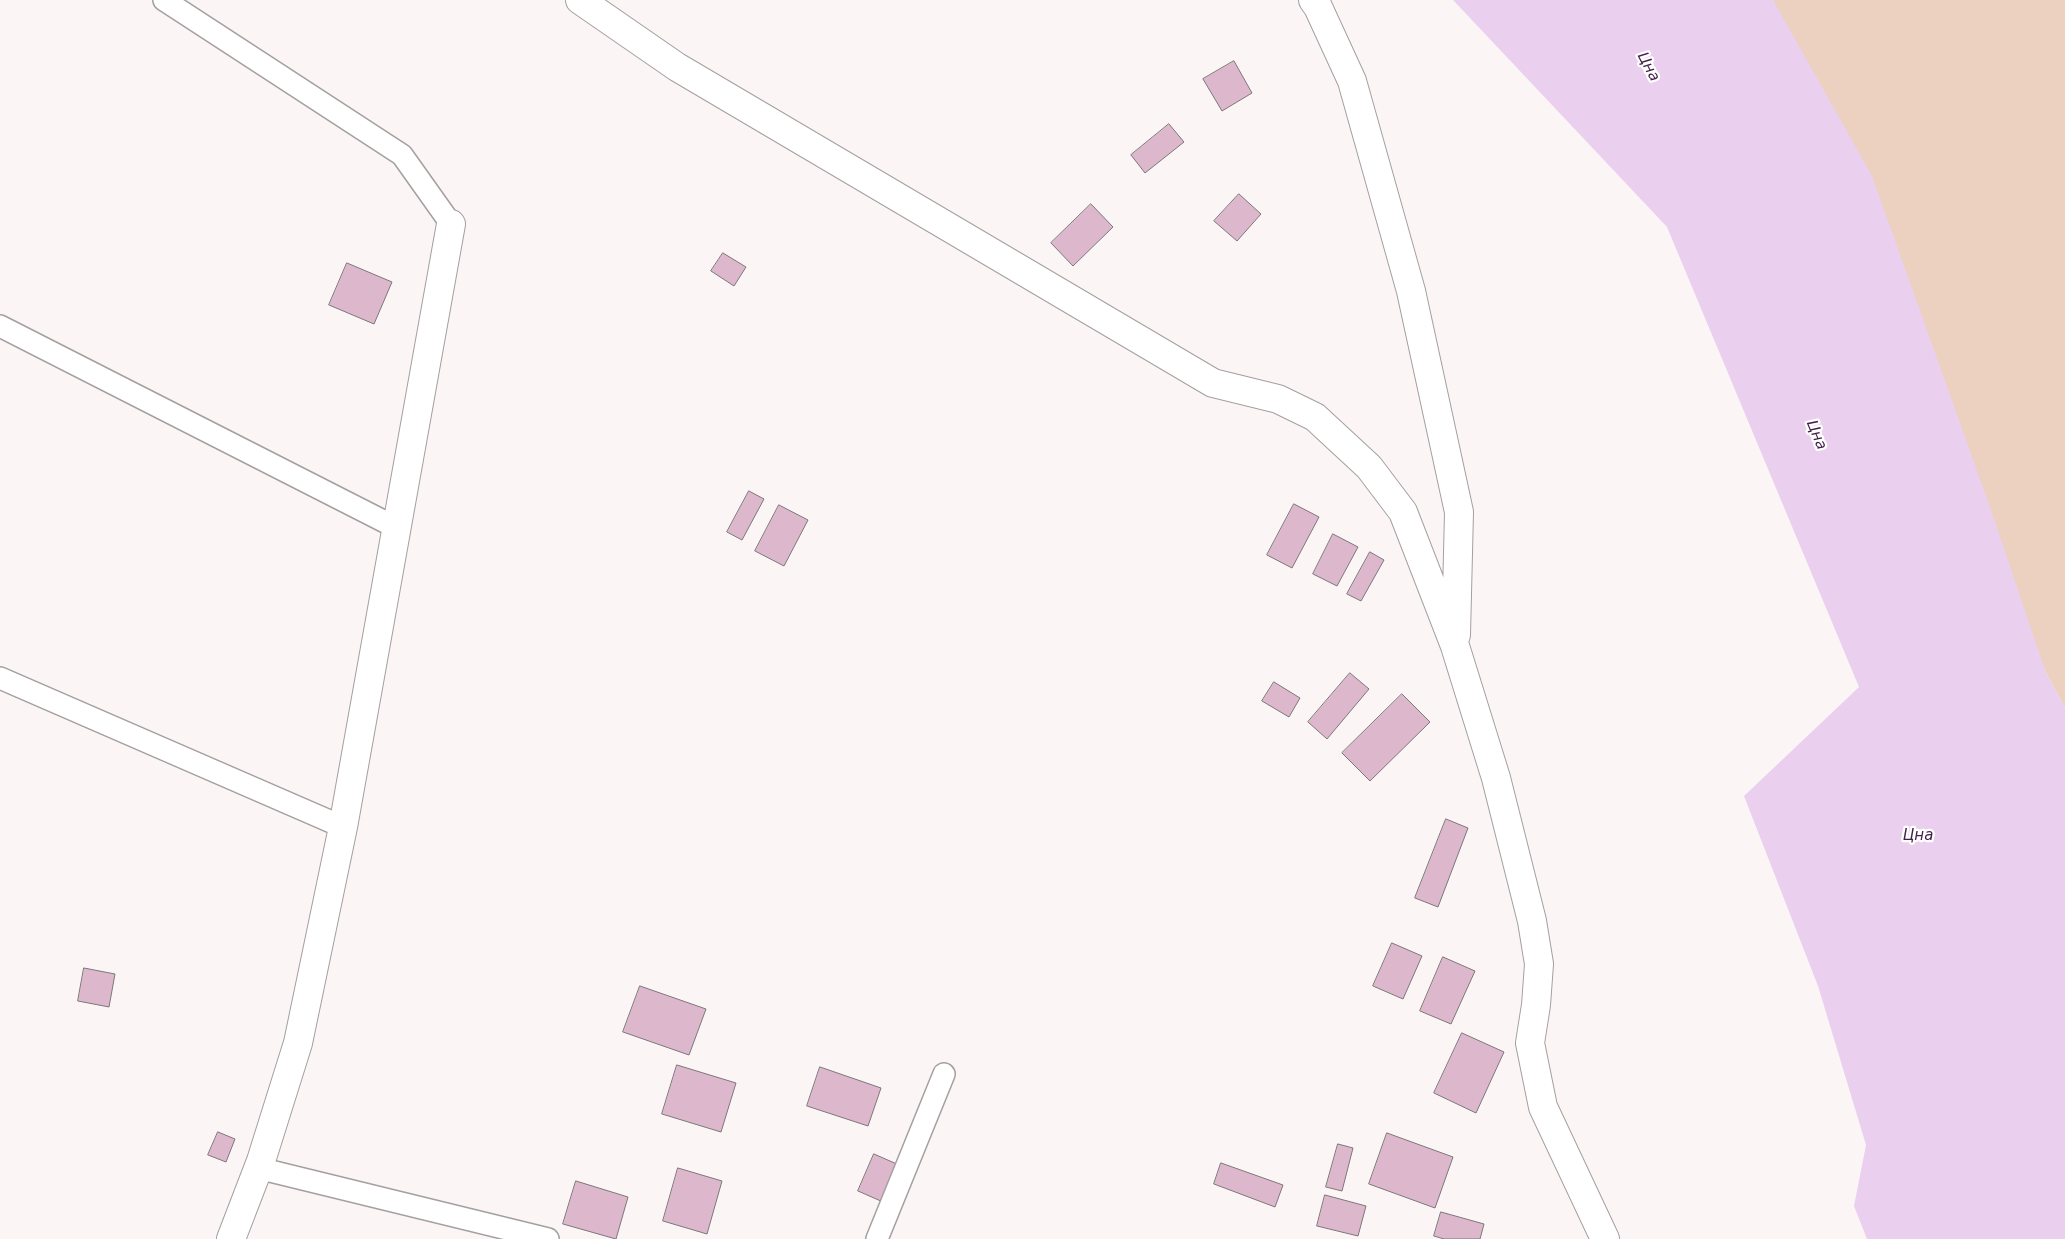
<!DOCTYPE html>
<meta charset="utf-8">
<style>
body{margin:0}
canvas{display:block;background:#fbf5f6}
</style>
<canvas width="2065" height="1239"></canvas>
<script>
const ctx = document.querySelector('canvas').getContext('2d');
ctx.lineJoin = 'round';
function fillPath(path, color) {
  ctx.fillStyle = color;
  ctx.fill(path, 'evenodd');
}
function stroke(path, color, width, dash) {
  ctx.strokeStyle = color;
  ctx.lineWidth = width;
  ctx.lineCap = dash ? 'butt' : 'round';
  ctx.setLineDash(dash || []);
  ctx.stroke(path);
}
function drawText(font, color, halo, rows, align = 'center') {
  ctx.font = font + ' "DejaVu Sans",sans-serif';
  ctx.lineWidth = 4.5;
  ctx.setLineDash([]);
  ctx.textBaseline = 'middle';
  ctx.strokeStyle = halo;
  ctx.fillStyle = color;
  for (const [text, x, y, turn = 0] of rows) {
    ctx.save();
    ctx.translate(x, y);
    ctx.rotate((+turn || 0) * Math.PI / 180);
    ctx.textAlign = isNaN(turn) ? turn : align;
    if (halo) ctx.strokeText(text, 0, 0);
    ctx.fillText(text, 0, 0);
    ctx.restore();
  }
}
const green = new Path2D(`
 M 1773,0 L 2065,0 L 2065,708 L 2046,673 Z`);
const water = new Path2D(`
 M 1453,0 L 1773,0 L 1872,176 L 1991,510 L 2046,673 L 2065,708 L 2065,1239 L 1867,1239 L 1854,1206 L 1866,1145 L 1818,986 L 1744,796 L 1859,687 L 1667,227 Z`);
const building = new Path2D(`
 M 1234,61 L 1252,93 L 1222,111 L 1203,79 Z
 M 1169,124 L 1184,142 L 1145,173 L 1131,155 Z
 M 1239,194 L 1261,214 L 1237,241 L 1214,221 Z
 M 1091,204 L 1113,227 L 1073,266 L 1051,243 Z
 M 723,253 L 746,267 L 734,286 L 711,271 Z
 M 347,263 L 392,282 L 374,324 L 329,305 Z
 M 749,491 L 764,499 L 742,540 L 727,532 Z
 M 1294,504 L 1319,517 L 1292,568 L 1267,555 Z
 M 779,505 L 808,520 L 784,566 L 755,551 Z
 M 1333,534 L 1358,547 L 1337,586 L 1313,574 Z
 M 1370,552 L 1384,560 L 1361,601 L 1347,594 Z
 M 1350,673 L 1369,689 L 1327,739 L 1308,722 Z
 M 1274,682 L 1300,698 L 1289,717 L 1262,701 Z
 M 1402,694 L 1430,722 L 1370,781 L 1342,753 Z
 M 1446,819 L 1468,828 L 1438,907 L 1415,898 Z
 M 1392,943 L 1422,956 L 1403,999 L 1373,986 Z
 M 1443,957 L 1475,971 L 1451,1024 L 1420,1011 Z
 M 84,968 L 115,974 L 109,1007 L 78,1001 Z
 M 640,986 L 706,1009 L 689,1055 L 623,1032 Z
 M 1462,1033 L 1504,1052 L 1476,1113 L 1434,1093 Z
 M 677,1065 L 736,1083 L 721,1132 L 662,1114 Z
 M 820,1067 L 881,1088 L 868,1126 L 807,1106 Z
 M 218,1132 L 235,1139 L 226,1162 L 208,1155 Z
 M 1387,1133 L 1453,1157 L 1435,1208 L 1369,1184 Z
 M 1338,1144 L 1353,1148 L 1342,1191 L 1326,1187 Z
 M 874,1154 L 899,1165 L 883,1202 L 858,1191 Z
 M 1221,1163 L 1283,1185 L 1275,1207 L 1214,1184 Z
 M 678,1168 L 722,1181 L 707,1234 L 663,1221 Z
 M 576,1181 L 628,1197 L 616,1239 L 563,1224 Z
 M 1325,1195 L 1366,1206 L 1358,1236 L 1317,1226 Z
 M 1441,1212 L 1484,1224 L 1480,1239 L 1444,1239 L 1434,1236 Z`);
const lane = new Path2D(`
 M 164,0 L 402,155 L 451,224
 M 0,326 L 397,528
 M 0,678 L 343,827
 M 258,1168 L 548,1239
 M 877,1239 L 944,1074`);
const street = new Path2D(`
 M 580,0 L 677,67 L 1213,383 L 1278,399 L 1315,417 L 1369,467 L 1403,512 L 1455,646 L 1496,778 L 1532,921 L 1539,964 L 1536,1005 L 1530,1043 L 1543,1107 L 1605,1239
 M 1313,0 L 1318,7 L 1352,81 L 1411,291 L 1459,512 L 1456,635
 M 231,1239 L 261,1161 L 298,1043 L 343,827 L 451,224`);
const waterNames = [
 ["Цна",1648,67,62],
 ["Цна",1816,435,67],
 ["Цна",1918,836]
];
fillPath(green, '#ecd1c0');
fillPath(water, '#ead0ee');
fillPath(building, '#ddb8cc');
stroke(building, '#7c7779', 1);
stroke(lane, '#a59fa0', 24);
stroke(street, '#a59fa0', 30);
stroke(lane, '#fff', 21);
stroke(street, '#fff', 28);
drawText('italic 15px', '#422148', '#fff', waterNames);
</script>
